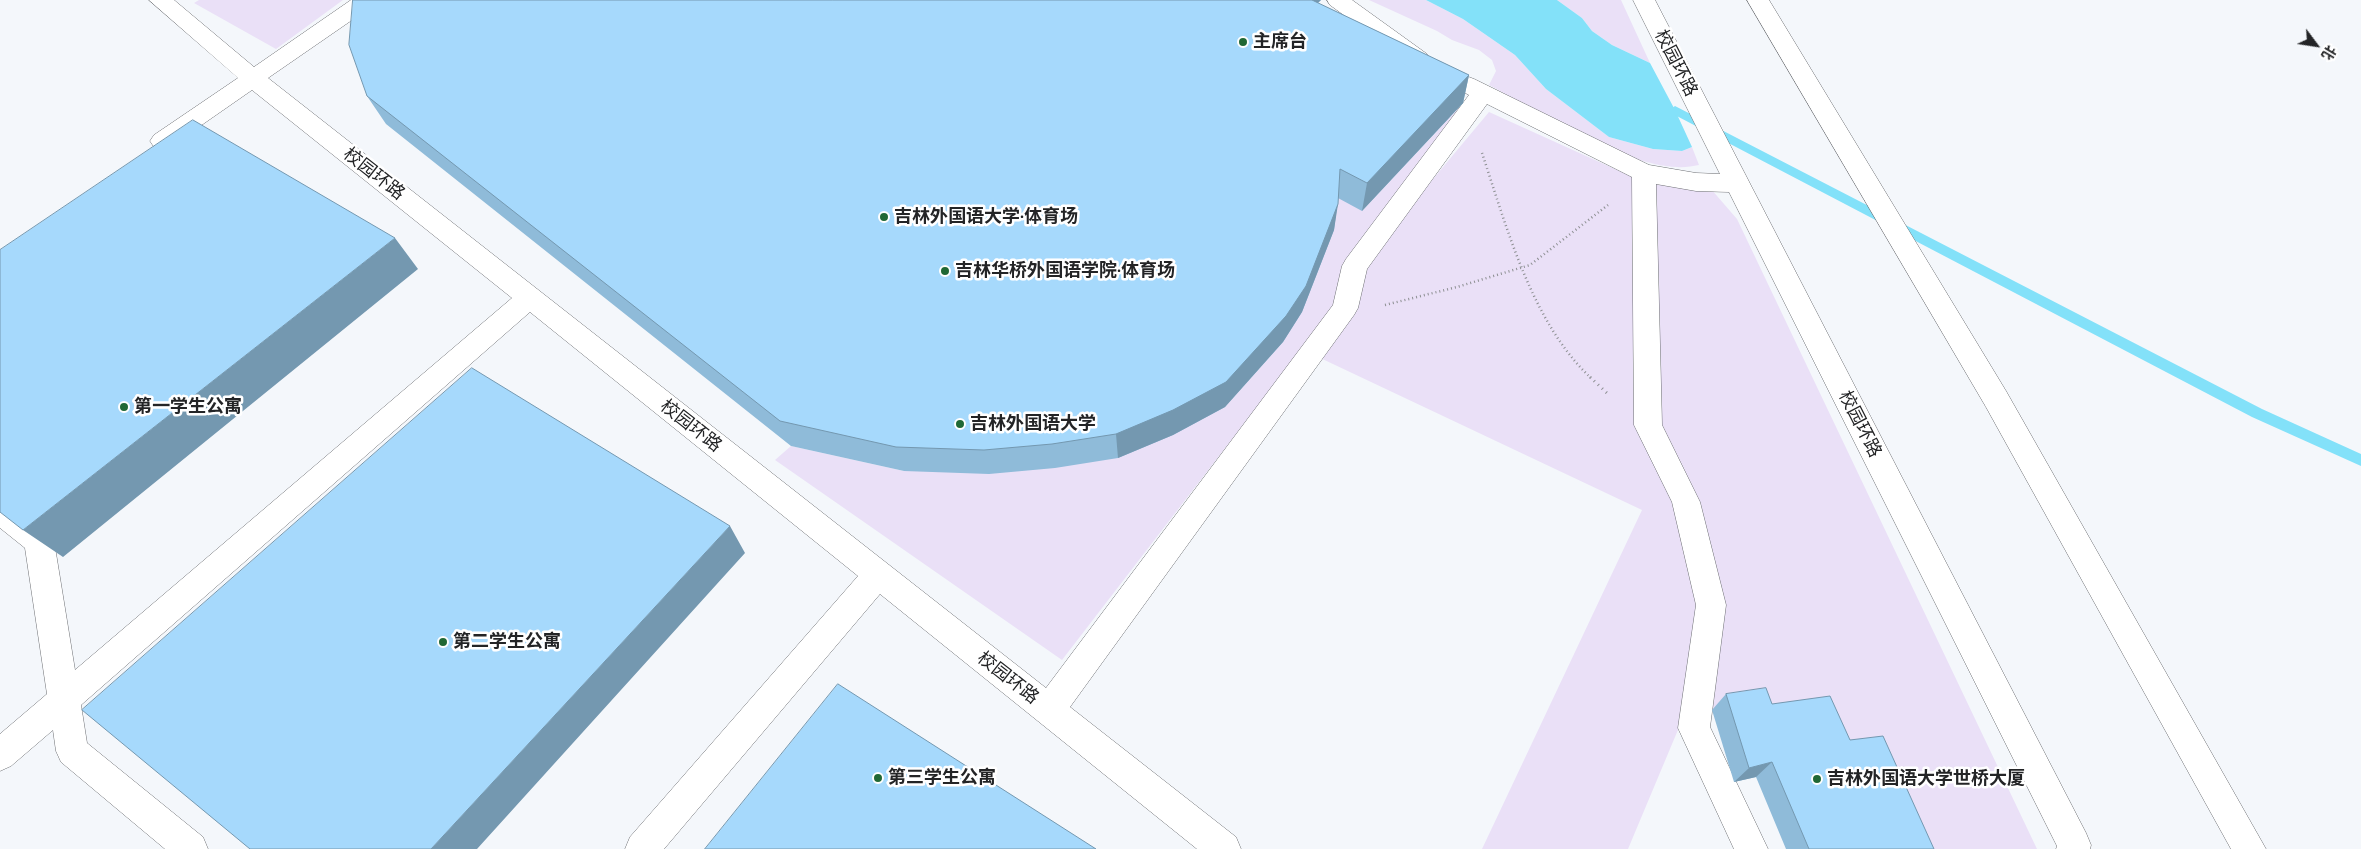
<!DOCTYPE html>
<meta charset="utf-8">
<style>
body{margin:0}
#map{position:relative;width:2361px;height:849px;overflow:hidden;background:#f4f7fb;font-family:Quicksand,"Noto Sans SC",sans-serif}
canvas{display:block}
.north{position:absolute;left:2291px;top:20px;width:50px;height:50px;-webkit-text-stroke:4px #fff;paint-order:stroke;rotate:121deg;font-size:14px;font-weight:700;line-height:20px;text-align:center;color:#232426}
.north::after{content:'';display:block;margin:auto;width:18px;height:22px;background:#232426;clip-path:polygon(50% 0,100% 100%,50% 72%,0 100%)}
</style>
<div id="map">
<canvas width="2361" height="849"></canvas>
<div class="north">北</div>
</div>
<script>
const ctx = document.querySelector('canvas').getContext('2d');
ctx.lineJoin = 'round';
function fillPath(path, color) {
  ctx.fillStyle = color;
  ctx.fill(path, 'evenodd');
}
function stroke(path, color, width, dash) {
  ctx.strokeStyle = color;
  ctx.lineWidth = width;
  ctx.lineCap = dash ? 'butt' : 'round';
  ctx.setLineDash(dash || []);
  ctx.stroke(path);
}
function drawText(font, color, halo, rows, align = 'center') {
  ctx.font = font + ' Quicksand,"Noto Sans SC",sans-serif';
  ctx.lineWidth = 5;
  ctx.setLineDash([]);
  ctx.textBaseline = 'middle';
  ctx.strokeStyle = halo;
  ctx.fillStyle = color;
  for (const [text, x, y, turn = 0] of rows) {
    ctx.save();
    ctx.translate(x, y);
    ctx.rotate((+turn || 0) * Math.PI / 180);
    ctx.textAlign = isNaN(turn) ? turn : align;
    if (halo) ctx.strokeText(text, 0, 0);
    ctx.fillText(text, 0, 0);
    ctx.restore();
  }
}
const green = new Path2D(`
 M 199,0 L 343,0 L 276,49 L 194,3 Z
 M 1369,0 L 1426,0 L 1463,19 L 1515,55 L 1546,89 L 1609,137 L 1653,149 L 1682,151 L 1692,147 L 1699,165 C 1692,166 1684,168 1677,167 C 1621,165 1538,112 1489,85 L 1496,71 L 1492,60 L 1479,50 L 1452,40 L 1437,31 Z
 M 1557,0 L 1621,0 L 1650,63 L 1612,45 L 1592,31 L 1582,18 Z
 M 1463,103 L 1340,299 L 1062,660 L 775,460 L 791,446 L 904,471 L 1225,407 L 1283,342 L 1336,196 L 1363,210 Z
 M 1489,112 L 1628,175 L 1711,189 L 1737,219 L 2037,849 L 1907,849 L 1712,710 L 1688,706 L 1628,849 L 1482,849 L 1642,510 L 1316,356 L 1362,264 Z`);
const water = new Path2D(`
 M 1426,0 L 1557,0 L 1582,18 L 1592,31 L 1612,45 L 1650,63 L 1675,110 L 1692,147 L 1682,151 L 1653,149 L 1609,137 L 1546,89 L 1515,55 L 1463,19 Z`);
const stream = new Path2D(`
 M 1675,106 L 2262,409 L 2361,454 L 2361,466 L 2252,417 L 1671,113 L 1669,110 Z`);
const pathFar1 = new Path2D(`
 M 1482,153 C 1507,228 1532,323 1591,378
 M 1385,305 L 1457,287 L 1530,265 L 1608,205`);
const path = new Path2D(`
 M 1590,377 L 1608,394`);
const minor = new Path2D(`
 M 149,0 L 174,0 L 254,67 L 351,0 L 374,0 L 368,9 L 268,78 L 1046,688 L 1333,305 L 1342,266 L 1346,259 L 1469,95 L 1458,89 L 1455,84 L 1458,79 L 1466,76 L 1474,79 L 1649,165 L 1696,173 L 1720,174 L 1633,0 L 1655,0 L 2086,833 L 2091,845 L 2090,849 L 2056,849 L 2057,846 L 1729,192 L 1696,191 L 1656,184 L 1662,425 L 1700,502 L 1726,605 L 1710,727 L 1768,849 L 1734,849 L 1678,728 L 1696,605 L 1672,502 L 1634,425 L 1632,177 L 1487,104 L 1367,269 L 1358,308 L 1354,315 L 1070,707 L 1236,837 L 1241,849 L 1197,849 L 880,594 L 664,849 L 625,849 L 630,837 L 858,576 L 530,312 L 81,705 L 87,743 L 203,837 L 208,849 L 165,849 L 61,762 L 56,751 L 53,730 L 11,766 L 0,771 L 0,734 L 47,694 L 25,548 L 0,528 L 0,500 C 18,506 45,523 54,541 L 75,670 L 512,298 L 252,90 L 170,147 L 162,149 L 154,147 L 150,141 L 154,135 L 238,78 Z
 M 1327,0 L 1352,0 L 1427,54 L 1430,59 L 1427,64 L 1419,67 L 1411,64 L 1330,5 Z
 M 1747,0 L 1769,0 L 2006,391 L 2266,849 L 2231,849 L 1986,407 Z`);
const wall = new Path2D(`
 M 353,0 L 1321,0 L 1318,3 L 1469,75 L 1463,103 L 1362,211 L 1338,198 L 1334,230 L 1302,312 L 1283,342 L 1225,407 L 1173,435 L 1118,458 L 1055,468 L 989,474 L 904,471 L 791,446 L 386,124 L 367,96 Z
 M 1726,694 L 1772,704 L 1850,740 L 1934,849 L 1786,849 L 1756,777 L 1734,782 L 1712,710 Z`);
const shadedWall = new Path2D(`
 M 1298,0 L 1321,0 L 1296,22 Z
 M 1469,75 L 1463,103 L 1362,211 L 1367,183 Z
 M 1338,204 L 1334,230 L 1302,312 L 1283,342 L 1225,407 L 1173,435 L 1118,458 L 1116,434 Z
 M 395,238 L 418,269 L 63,557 L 23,530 Z
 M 730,526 L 745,553 L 477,849 L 431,849 Z
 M 1772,762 L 1756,777 L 1734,782 L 1749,768 Z`);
const building = new Path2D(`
 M 353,0 L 1312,0 L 1469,75 L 1367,183 L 1340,169 L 1338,204 L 1306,286 L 1286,316 L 1226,382 L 1173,410 L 1116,434 L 1052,444 L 984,450 L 896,447 L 780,421 L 367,96 L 349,45 Z
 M 193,120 L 395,238 L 23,530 L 0,512 L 0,250 Z
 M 472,368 L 730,526 L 431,849 L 250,849 L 82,710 Z
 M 838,684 L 1096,849 L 705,849 Z
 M 1766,688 L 1772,704 L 1830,696 L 1850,740 L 1883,736 L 1934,849 L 1809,849 L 1772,762 L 1749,768 L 1726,694 Z`);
const markers = [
 [1243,42,5,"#206835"],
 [884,217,5,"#206835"],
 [945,271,5,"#206835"],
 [124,407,5,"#206835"],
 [960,424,5,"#206835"],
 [443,642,5,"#206835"],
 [878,778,5,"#206835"],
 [1817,779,5,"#206835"]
];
const poiNames = [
 ["主席台",1253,42],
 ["吉林外国语大学·体育场",894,217],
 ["吉林华桥外国语学院·体育场",955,271],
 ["第一学生公寓",134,407],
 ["吉林外国语大学",970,424],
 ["第二学生公寓",453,642],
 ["第三学生公寓",888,778],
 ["吉林外国语大学世桥大厦",1827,779]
];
const streetNames = [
 ["校园环路",1676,63,63],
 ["校园环路",374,174,38],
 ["校园环路",1860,424,63],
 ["校园环路",691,426,38],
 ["校园环路",1008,678,38]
];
fillPath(green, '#eae0f7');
fillPath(water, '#83e1f9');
fillPath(stream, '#83e1f9');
stroke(minor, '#6d6f73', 1);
stroke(pathFar1, '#8d8f92', 2.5, [1, 3]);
stroke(path, '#8d8f92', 3, [1, 4.5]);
fillPath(minor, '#fff');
fillPath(wall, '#8fbbd9');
fillPath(shadedWall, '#7498b0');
fillPath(building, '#a6d9fc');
stroke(building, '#7498b0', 1);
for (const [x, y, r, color] of markers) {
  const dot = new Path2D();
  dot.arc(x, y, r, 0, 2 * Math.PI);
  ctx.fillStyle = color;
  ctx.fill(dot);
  stroke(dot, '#fff', 2);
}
drawText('bold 18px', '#232426', '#fff', poiNames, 'left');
drawText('18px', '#232426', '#fff', streetNames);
</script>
